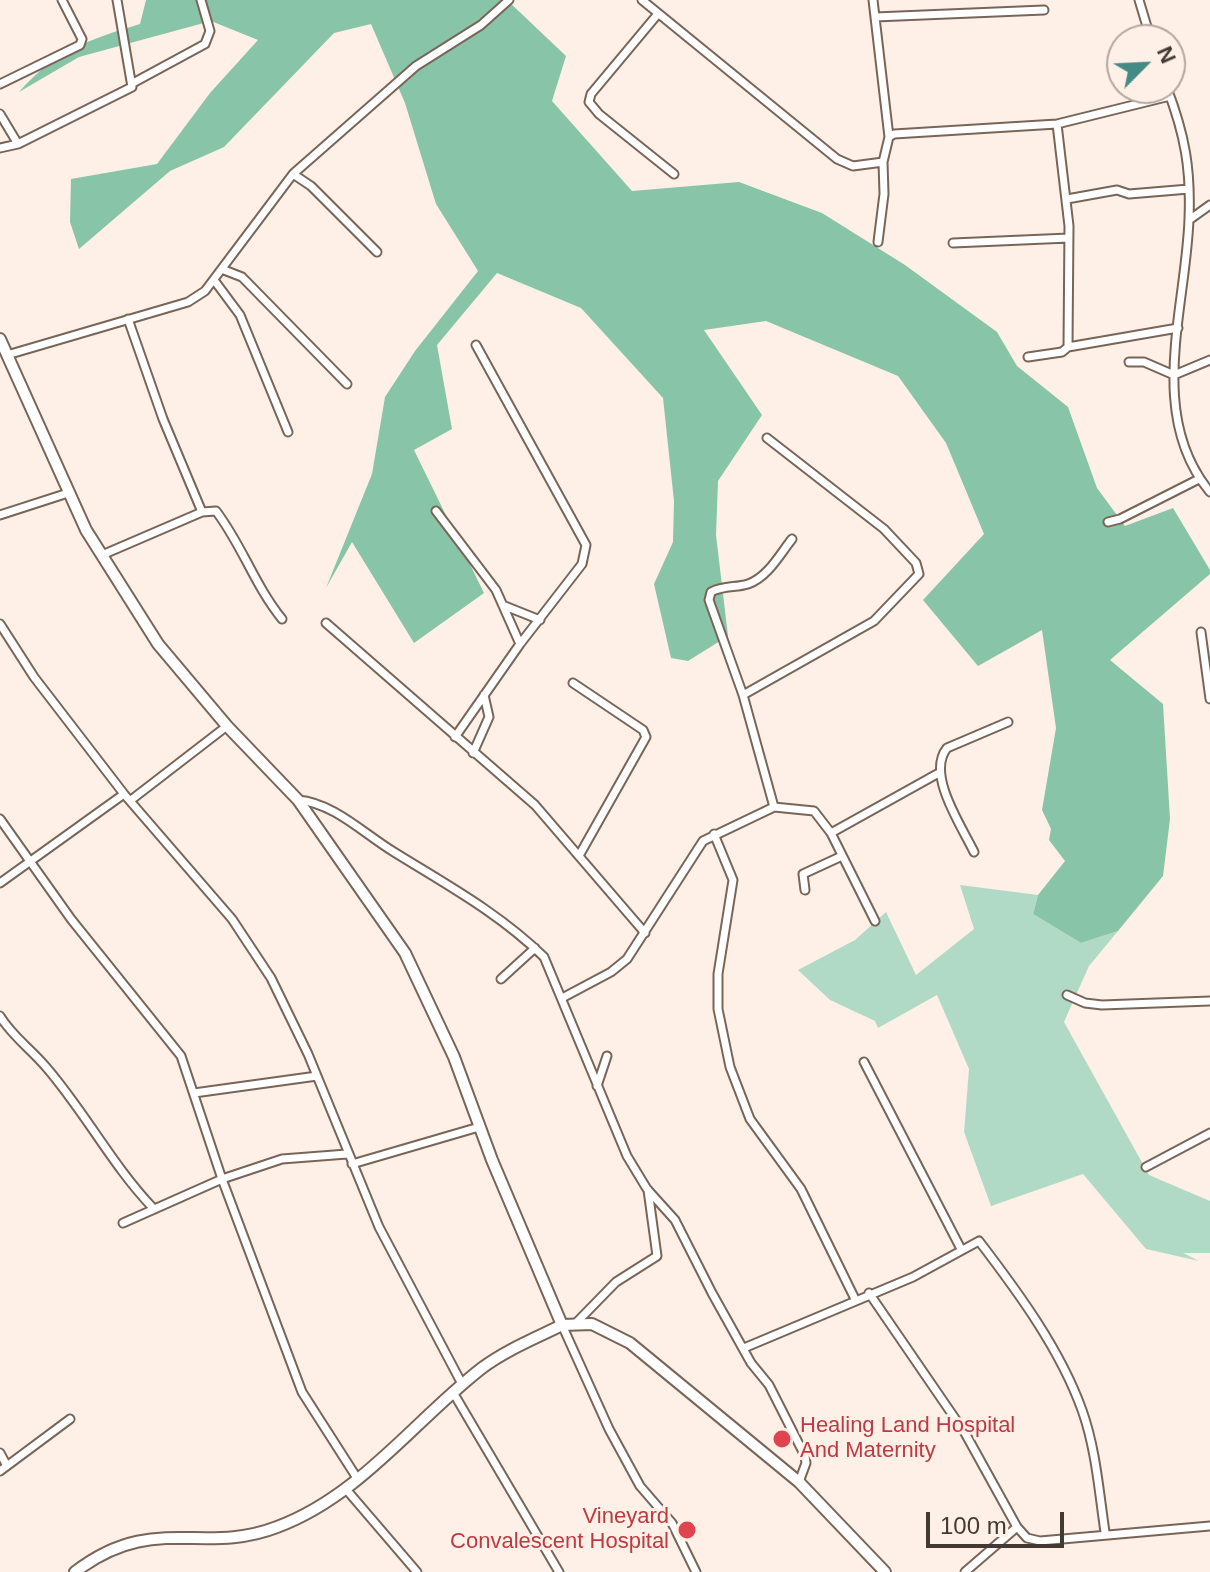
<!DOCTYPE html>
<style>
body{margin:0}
#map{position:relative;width:1210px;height:1572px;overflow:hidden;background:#fef0e7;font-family:Arial,sans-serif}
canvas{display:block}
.north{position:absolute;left:1106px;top:24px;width:80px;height:80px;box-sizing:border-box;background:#fef0e7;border:2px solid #b3a79f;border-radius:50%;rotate:66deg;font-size:22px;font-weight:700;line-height:32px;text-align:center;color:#433a34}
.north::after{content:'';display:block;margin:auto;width:28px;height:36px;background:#458b85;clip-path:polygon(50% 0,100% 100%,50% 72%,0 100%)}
.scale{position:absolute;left:926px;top:1512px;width:138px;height:36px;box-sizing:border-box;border:4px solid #433a34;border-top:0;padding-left:10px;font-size:24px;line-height:28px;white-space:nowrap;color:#433a34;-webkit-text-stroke:6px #fef0e7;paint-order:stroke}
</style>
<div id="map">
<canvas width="1210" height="1572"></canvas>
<div class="north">N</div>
<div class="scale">100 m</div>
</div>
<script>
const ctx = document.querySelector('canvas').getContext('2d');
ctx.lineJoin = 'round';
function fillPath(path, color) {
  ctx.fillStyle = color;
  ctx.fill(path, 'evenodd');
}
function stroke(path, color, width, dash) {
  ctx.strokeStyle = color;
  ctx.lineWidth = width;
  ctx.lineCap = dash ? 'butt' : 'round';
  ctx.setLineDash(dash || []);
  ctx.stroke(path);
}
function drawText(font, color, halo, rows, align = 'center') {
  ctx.font = font + ' Arial,sans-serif';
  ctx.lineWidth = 6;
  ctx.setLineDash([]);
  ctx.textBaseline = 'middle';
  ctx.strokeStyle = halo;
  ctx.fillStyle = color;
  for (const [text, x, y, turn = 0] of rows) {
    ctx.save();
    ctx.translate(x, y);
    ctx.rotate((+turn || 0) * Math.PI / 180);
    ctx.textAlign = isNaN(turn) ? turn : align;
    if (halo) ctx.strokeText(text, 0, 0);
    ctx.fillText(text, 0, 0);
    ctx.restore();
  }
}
const green = new Path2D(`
 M 960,885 L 1038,895 L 1033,914 L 1081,943 L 1118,931 L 1089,966 L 1064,1022 L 1149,1175 L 1210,1201 L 1210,1253 L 1183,1253 L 1199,1261 L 1146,1249 L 1083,1174 L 991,1206 L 964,1132 L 969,1069 L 937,995 L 878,1028 L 875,1021 L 830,1000 L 798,970 L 855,940 L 886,912 L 916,975 L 974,929 Z`);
const forest = new Path2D(`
 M 146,0 L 507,0 L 566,56 L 552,101 L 632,191 L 739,182 L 822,213 L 905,265 L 997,332 L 1017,366 L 1068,407 L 1097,488 L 1125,526 L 1173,508 L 1210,570 L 1210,574 L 1110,660 L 1163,704 L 1170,819 L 1163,876 L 1118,931 L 1081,943 L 1033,914 L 1038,895 L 1065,861 L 1049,840 L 1051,829 L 1042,810 L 1056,728 L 1042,630 L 978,666 L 923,600 L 984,534 L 946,443 L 898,376 L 766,321 L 704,330 L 762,415 L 718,481 L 716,535 L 728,636 L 688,661 L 671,658 L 654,584 L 673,542 L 674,501 L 663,398 L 581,308 L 497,273 L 437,345 L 452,429 L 414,450 L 484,593 L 414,643 L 352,542 L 326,588 L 372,474 L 385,397 L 415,351 L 478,271 L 436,204 L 405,103 L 371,24 L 334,33 L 224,147 L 170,171 L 79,249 L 70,222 L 71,179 L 157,164 L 210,93 L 258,40 L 211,21 L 79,57 L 19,92 C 56,50 88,40 140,24 Z`);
const street = new Path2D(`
 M 642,0 L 837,159 L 853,166 L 883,162 L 889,137 L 894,134 L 1057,124 L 1170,96
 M 873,0 L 889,137
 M 1139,0 L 1151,40
 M 657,15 L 591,94 L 589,102 L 599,114 L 674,174
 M 875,17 L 1044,10
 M 133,83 L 205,44 L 210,31 L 201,0
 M 0,84 L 80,45 L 82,39 L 62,0
 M 1167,88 C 1185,135 1191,169 1189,219 C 1186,308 1146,415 1210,492
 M 0,114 L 18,144
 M 1057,124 L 1069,226 L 1068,347 L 1178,328
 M 0,148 L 18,144 L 132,87 L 117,0
 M 293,174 L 311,186 L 377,252
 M 1067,199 L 1117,190 L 1129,194 L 1189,189
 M 1189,220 L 1210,205
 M 878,242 L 884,194 L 883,162
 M 953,243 L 1069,238
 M 224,270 L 242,277 L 347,384
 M 214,280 L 240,315 L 288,432
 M 7,355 L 188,302 L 205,291 L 293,174 L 416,66 L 481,25 L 509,0
 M 1028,357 L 1062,352 L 1068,347
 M 1129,362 L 1144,362 L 1174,375 L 1210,360
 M 436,511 L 496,590 L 520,644
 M 202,512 L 216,511 C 242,545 255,586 282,619
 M 0,515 L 68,493
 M 1108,522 L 1120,519 L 1199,479
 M 102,555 L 202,512 L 163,419 L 128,319
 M 505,606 L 540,620
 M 326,623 L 535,805 L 645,933
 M 0,624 L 34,677 L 124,794 L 232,919 L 271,978 L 308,1054 L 379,1227 L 462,1384
 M 1201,632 L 1210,699
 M 573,683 L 643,730 L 646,737 L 580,854
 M 743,695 L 874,621 L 919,574 L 916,563 L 884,529 L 767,438
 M 455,737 L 520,644 L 582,564 L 586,545 L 476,345
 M 473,753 L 489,717 L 484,695
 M 131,800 L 227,726
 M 298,800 C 334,803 364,834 394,852 C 447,885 499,913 544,957 L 627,1156 L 647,1189 L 675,1220 L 712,1293 L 751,1363 L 769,1385 L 805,1456 L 806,1463 L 799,1482
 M 774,807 L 743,695 L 709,600 L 711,592 C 724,585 736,588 748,584 C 768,577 780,554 792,539
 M 0,819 L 71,919 L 181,1056 L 222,1179 L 302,1392 L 357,1478
 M 831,833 L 937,774
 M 714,834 L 733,880 L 718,974 L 718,1009 L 730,1067 L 750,1119 L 801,1189 L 855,1299
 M 974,852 C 961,825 926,774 947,748 L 1008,722
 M 0,883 L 124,794
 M 805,890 L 803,874 L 842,856
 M 501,979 L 535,948
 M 1067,995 L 1085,1003 L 1102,1005 L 1210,1001
 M 564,997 L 611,972 L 627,959 L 703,841 L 774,807 L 814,811 L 831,833 L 875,921
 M 0,1016 C 12,1036 31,1049 46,1067 C 85,1112 112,1165 153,1208
 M 864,1062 L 961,1249
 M 597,1086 L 607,1056
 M 194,1093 L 317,1076
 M 352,1164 L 479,1127
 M 1146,1167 L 1210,1133
 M 123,1223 L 222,1179 L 282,1159 L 347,1154
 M 869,1293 L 965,1433 L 1017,1527
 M 576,1323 L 616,1282 L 657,1256 L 648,1190
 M 562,1325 L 609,1429 L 640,1486 L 672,1523 L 696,1572
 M 744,1348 L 913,1277 L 979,1241 C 1018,1292 1060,1349 1082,1410 C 1096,1449 1099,1492 1105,1532
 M 454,1394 L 559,1572
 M 0,1453 L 7,1466
 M 0,1471 L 70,1419
 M 345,1488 L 417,1572
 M 965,1572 L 1017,1527 L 1027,1538 L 1040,1541 L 1210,1526`);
const secondary = new Path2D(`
 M 0,339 L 86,530 L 158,644 L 227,726 L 298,800 L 405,953 L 454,1057 L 492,1160 L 562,1325
 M 75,1572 C 153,1512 202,1556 277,1527 C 359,1497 415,1420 482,1368 C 506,1350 536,1338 562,1325 L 592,1324 L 630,1343 L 799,1482 L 885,1572`);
const markers = [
 [782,1439,10,"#e0444e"],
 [687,1530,10,"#e0444e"]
];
const healthNames = [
 ["Healing Land Hospital",800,1426],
 ["And Maternity",800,1451],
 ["Vineyard",669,1517,"right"],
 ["Convalescent Hospital",669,1542,"right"]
];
fillPath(green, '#b1dac6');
fillPath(forest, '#88c4a8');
stroke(street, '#796558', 11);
stroke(secondary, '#796558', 14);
stroke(street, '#fff', 7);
stroke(secondary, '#fff', 10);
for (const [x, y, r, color] of markers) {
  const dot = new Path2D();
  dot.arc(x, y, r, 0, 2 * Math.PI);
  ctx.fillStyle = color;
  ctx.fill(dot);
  stroke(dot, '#fef0e7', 3);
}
drawText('22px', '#be3a42', '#fef0e7', healthNames, 'left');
</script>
